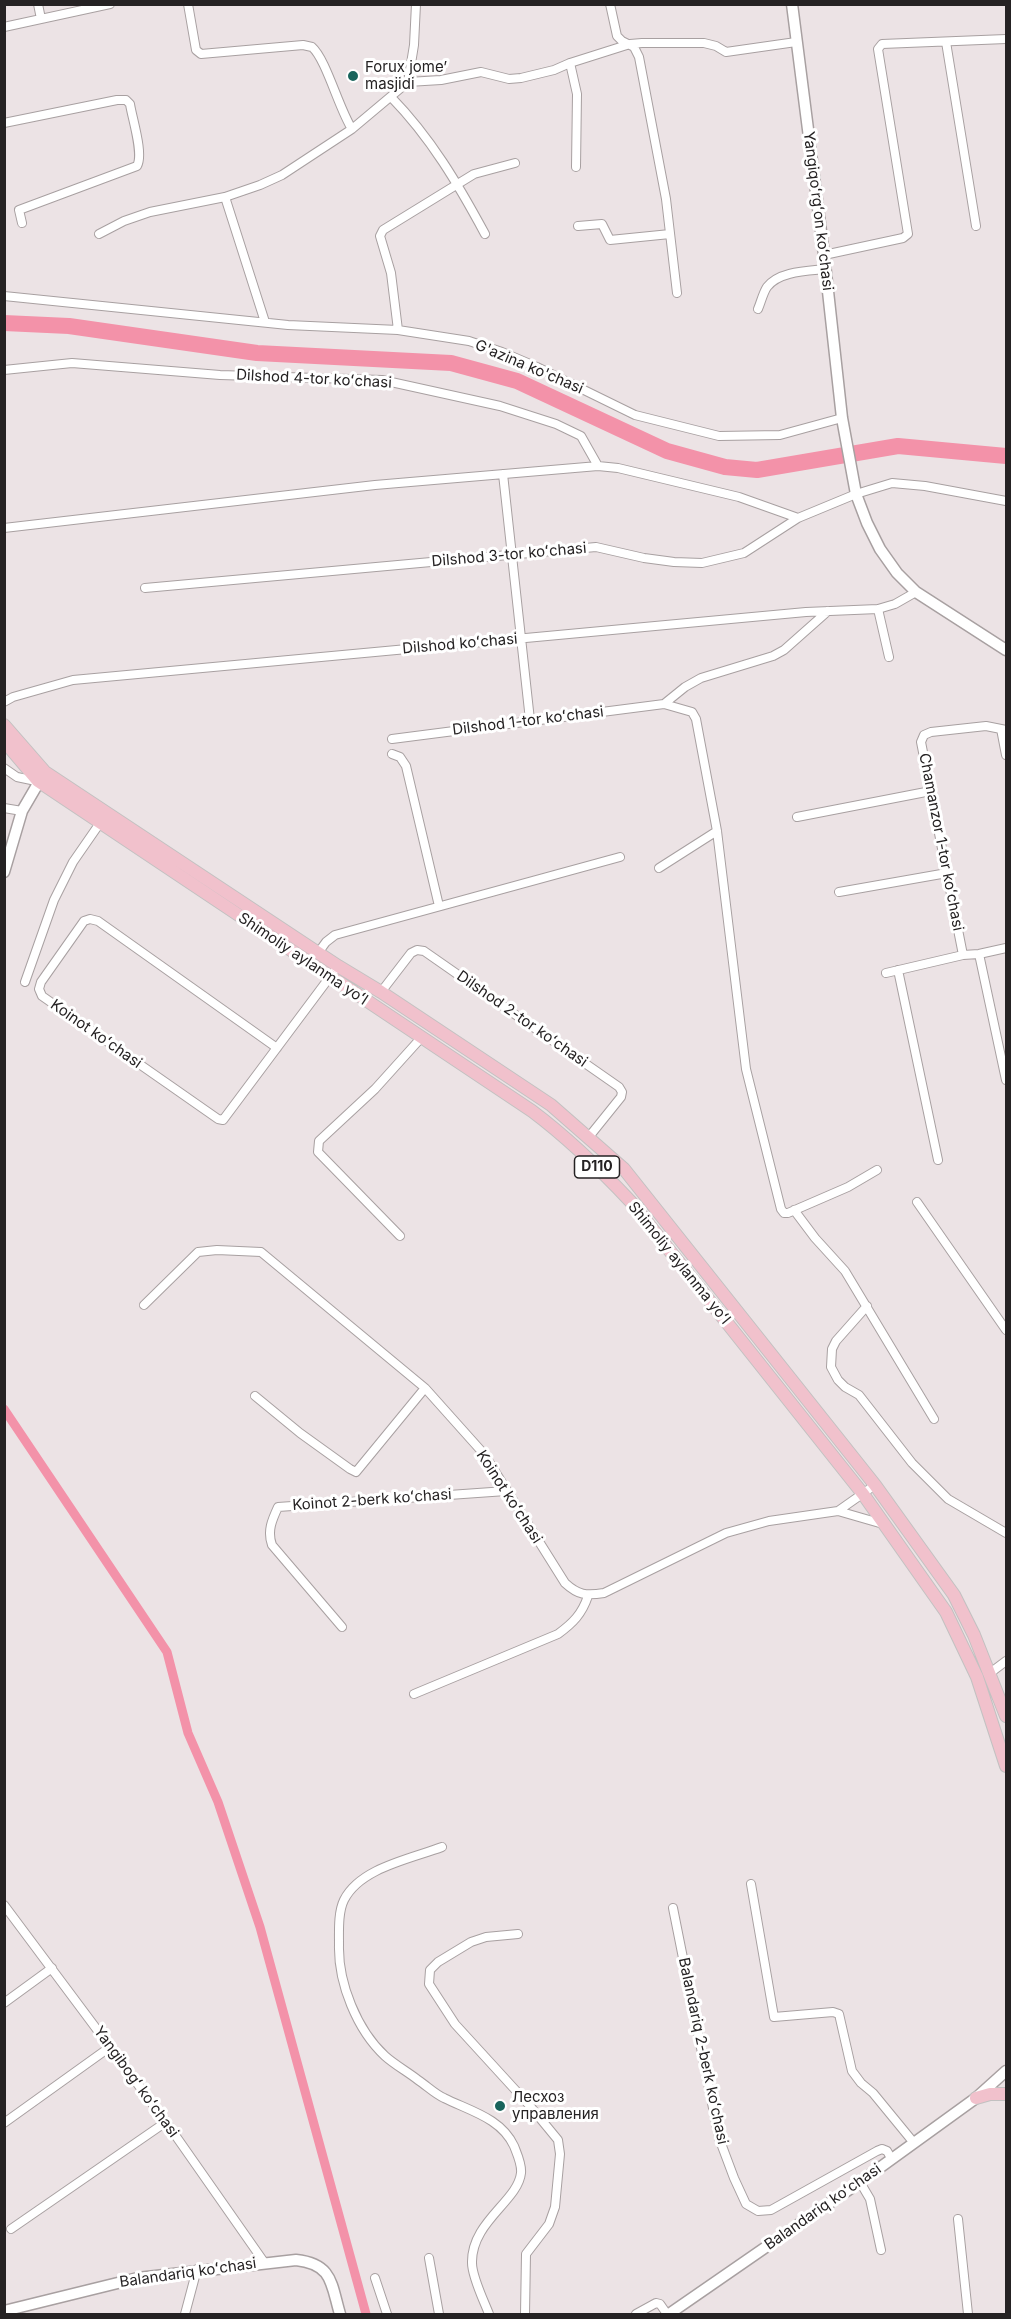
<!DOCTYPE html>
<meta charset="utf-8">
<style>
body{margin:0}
#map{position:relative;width:1011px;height:2319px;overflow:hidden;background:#ece3e5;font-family:Inter,sans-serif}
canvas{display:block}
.frame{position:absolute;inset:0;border:6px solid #252223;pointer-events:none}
</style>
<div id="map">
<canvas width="1011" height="2319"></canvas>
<div class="frame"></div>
</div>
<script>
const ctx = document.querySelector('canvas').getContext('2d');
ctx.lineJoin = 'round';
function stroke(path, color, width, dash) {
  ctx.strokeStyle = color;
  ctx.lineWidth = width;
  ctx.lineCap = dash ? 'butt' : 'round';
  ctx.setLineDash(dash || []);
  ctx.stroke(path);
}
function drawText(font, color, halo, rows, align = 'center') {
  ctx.font = font + ' Inter,sans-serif';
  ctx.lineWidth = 6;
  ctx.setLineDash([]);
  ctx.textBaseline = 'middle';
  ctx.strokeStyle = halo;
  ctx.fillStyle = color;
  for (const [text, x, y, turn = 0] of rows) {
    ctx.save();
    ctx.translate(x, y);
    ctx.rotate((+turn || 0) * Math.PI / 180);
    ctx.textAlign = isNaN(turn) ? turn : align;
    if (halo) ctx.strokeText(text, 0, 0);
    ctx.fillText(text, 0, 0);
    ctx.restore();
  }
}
const canal = new Path2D(`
 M 4,1409 L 167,1652 L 188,1733 L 218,1802 L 260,1927 L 366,2314`);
const river = new Path2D(`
 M 4,323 L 69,326 L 257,353 L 451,363 L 517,381 L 667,451 L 725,467 L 757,470 L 898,446 L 1006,456`);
const street = new Path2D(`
 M 38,4 L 41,19
 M 188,4 L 196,50 L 201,54 L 303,45 L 312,47 C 326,59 339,109 352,129
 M 610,4 L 617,36 L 622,41 L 634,47 L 639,57 L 666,199 L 677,293
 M 4,27 L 110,4
 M 946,42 L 976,226
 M 570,63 L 577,94 L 576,167
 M 408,82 L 441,80 L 481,72 L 509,79 L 521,78 L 554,70 L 570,63 L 630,44 L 642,43 L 704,43 L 716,46 L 726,52 L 796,42
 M 391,97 C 431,138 458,184 485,234
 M 4,123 L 117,100 L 126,100 L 130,104 C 132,118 144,154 137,166 L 19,210 L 22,223
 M 225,197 L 265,322
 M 578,226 L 602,224 L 610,240 L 670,234
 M 99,234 L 124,221 L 150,212 L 225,197 L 260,185 L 282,175 L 352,129 L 408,82 L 414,45 L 416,4
 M 824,255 L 903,238 L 908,234 L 878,49 L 882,44 L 1006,39
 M 4,296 L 288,325 L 398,330 L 469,341 L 502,352 L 537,367 L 635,415 L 719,436 L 780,435 L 842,418
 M 758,309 C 761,302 763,293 767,287 C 779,271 808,271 826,269
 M 398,330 L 391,273 L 380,236 L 383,230 L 474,174 L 515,163
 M 4,370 L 72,363 L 220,375 L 382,380 L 500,406 L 556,424 L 581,436 L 598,466 L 375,485 L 4,528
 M 598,466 L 618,468 L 739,497 L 798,518
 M 503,474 L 530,720
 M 145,588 L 596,547 L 644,558 L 674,562 L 702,563 L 744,553 L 798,518 L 856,494 L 892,483 L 925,486 L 1006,501
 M 878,609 L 889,657
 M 4,702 L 13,697 L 73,680 L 806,612 L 878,609 L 895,604 L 916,592
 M 664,704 L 685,687 L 701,678 L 773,656 L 784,650 L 828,611
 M 1001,729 L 1006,755
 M 392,739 L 664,704 L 692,712 L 696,719 L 717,831 L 746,1069 L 781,1209 L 784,1213 L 788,1213 L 848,1187 L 877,1170
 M 392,754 L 400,757 L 406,766 L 439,906
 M 4,768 L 17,777 L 36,781
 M 4,808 L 22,811
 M 797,817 L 931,791
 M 659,868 L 717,831
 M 839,892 L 947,873
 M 318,953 L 326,942 L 335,935 L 620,857
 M 979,954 L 1006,1080
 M 963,955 L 921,742 L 924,735 L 931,732 L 986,726 L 1006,730
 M 898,970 L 938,1160
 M 886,973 L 963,955 L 979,954 L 1006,948
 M 25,982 L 54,900 L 73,862 L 100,823
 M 381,992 L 411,953 L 417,950 L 424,951 L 619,1087 L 622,1092 L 621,1097 L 588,1138
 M 277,1048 L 98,921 L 90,919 L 84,921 L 41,982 L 39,989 L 42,996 L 218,1119 L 223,1120 L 338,966
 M 917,1202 L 1006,1330
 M 794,1210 L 815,1238 L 845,1271 L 934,1419
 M 400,1236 L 318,1152 L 319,1141 L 375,1089 L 421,1038
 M 144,1305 L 198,1252 L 217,1250 L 261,1252 L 425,1388 L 484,1454 L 565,1583 C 578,1595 586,1596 604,1593 L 726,1533 L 769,1521 L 838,1511 L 875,1485
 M 867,1306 L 836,1341 L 832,1349 L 831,1367 L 838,1380 L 845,1387 L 859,1395 L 912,1463 L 948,1499 L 1006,1533
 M 255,1396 L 300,1433 L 350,1469 L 356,1472 L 425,1388
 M 838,1511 L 883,1524
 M 342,1627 L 272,1545 C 267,1531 272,1520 278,1507 L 506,1491
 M 990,1673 L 1006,1661
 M 414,1694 L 558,1634 C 573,1623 582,1614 588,1596
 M 442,1847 C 410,1859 360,1868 344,1900 C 338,1912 339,1931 339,1945 C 338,1983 357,2030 385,2056 C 395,2065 408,2072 418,2080 C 427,2086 435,2094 444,2098 C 470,2111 501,2118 514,2146 C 517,2154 522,2164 521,2173 C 518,2201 471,2222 472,2263 C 472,2277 484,2301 489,2314
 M 751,1884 L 774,2017 L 833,2012 L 839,2014 L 852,2071 L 861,2083 L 873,2093 L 914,2143
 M 4,1905 L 166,2122 L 264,2262
 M 673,1908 L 719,2138 L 734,2178 L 746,2204 L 758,2211 L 771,2210 L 877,2151 L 882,2149 L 887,2151 L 891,2158
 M 518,1934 L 486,1937 L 471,1942 L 438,1962 L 430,1970 L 429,1984 L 455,2024 L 530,2106 L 558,2140 L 560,2154 L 555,2207 L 549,2224 L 526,2254 L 525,2314
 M 4,2003 L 52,1968
 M 4,2123 L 110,2047
 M 860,2182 L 870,2199 L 881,2250
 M 958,2219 L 968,2314
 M 11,2229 L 166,2122
 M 429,2258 L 439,2314
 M 375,2278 L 387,2314
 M 185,2314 L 197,2269
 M 636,2314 L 656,2303 L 660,2304 L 667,2314`);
const secondary = new Path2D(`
 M 792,4 L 824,255 L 842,418 L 856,494 L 867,523 L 880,549 L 897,573 L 916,592 L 1006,650
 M 4,872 L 22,811 L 43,775
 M 4,2311 L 138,2278 L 296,2260 C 333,2264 331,2284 340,2314
 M 669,2314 L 860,2182 L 976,2098 L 1006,2071`);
const primary = new Path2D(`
 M 4,725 L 45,772 L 338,966 L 381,992 L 551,1105 L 624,1169 L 875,1485 L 954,1595 L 974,1635 L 1006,1716
 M 4,741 L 38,781 L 532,1111 C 568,1138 600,1169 631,1202 L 863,1494 L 946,1612 L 977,1677 L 1006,1766
 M 976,2098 L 990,2094 L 1006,2094`);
const markers = [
 [353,76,6,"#19645c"],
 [500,2106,6,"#19645c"]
];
const shields = [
 [597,1167,45]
];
const shieldNames = [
 ["D110",597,1167]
];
const poiNames = [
 ["Forux jome’",365,67],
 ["masjidi",365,84],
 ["Лесхоз",512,2097],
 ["управления",512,2114]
];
const streetNames = [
 ["Yangiqoʻrgʻon koʻchasi",818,211,83],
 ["G'azina ko'chasi",529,367,23],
 ["Dilshod 4-tor koʻchasi",314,379,3],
 ["Dilshod 3-tor koʻchasi",509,555,-5],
 ["Dilshod koʻchasi",460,644,-5],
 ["Dilshod 1-tor koʻchasi",528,721,-7],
 ["Chamanzor 1-tor koʻchasi",941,842,79],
 ["Shimoliy aylanma yoʻl",303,959,34],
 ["Dilshod 2-tor koʻchasi",522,1019,35],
 ["Koinot koʻchasi",96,1034,35],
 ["Shimoliy aylanma yoʻl",679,1263,51],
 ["Koinot koʻchasi",509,1497,57],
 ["Koinot 2-berk koʻchasi",372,1500,-4],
 ["Balandariq 2-berk koʻchasi",703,2051,78],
 ["Yangibogʻ koʻchasi",136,2082,54],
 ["Balandariq koʻchasi",823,2207,-35],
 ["Balandariq koʻchasi",188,2273,-8]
];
stroke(canal, '#f392a9', 9);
stroke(river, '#f392a9', 16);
stroke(street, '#a8a0a1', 10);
stroke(secondary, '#a8a0a1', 13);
stroke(primary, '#c2c1c1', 14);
stroke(street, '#fff', 8);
stroke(secondary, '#fff', 10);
stroke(primary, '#f1c1cc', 12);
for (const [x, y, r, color] of markers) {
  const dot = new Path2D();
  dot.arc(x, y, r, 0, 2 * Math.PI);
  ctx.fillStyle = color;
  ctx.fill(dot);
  stroke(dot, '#fff', 2);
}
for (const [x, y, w] of shields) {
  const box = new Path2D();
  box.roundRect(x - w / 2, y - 11, w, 22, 4.5);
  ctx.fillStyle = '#fff';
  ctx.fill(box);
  stroke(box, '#252223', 1.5);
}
drawText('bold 14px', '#252223', null, shieldNames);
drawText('15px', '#252223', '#fff', poiNames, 'left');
drawText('15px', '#252223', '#fff', streetNames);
</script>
